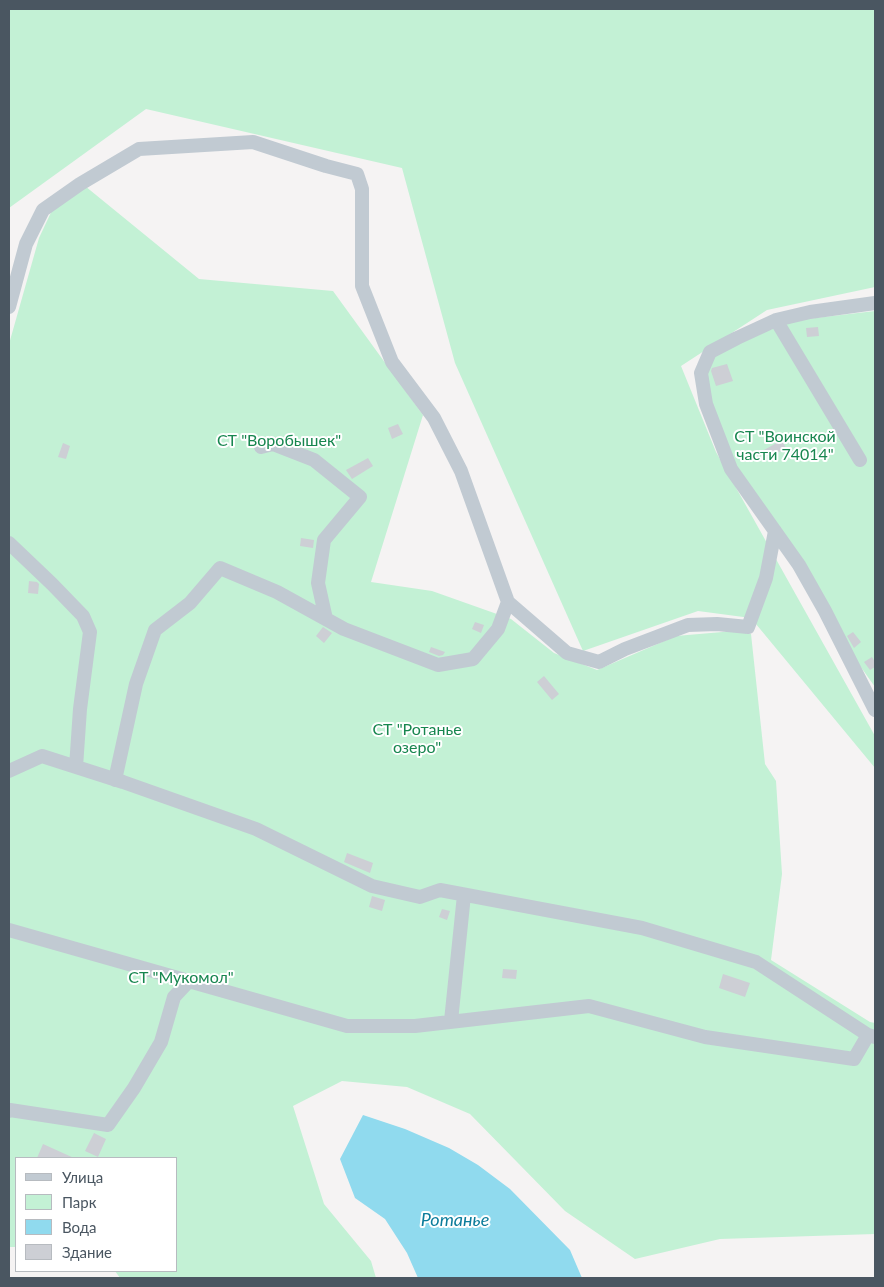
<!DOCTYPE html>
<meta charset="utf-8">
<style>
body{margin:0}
#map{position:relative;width:884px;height:1287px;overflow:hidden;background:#f5f3f3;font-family:Lato,sans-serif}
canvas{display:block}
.frame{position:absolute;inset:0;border:10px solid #4a5661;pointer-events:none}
.legend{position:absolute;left:15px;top:1157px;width:162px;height:115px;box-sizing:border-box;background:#fff;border:1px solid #b7bbc0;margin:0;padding:6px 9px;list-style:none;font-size:15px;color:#4a5661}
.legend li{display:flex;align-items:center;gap:10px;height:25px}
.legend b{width:25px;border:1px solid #b7bbc0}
</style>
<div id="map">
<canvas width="884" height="1287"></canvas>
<div class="frame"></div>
<ul class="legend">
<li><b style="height:6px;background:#c1cad2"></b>Улица</li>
<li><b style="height:14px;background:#c3f1d5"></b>Парк</li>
<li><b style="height:14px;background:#90daee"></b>Вода</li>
<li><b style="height:14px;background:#cdcfd5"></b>Здание</li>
</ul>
</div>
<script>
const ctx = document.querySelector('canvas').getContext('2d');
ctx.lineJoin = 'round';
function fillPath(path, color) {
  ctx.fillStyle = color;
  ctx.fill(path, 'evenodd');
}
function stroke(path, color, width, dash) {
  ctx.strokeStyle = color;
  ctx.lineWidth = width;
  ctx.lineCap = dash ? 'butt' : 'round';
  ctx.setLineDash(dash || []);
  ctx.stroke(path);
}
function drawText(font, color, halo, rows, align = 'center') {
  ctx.font = font + ' Lato,sans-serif';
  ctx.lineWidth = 4;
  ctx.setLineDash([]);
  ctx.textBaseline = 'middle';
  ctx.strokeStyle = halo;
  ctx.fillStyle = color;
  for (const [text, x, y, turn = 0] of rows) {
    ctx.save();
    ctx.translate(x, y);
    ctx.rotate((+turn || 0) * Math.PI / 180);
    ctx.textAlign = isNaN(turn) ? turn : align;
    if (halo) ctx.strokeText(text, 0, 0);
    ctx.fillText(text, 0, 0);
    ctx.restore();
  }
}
const green = new Path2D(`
 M 9,9 L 875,9 L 875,287 L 767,310 L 681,366 L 716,452 L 875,736 L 875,768 L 751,618 L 698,611 L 583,651 L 455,363 L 402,168 L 146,109 L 9,208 Z
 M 85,186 L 199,279 L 333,291 L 423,415 L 371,582 L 432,591 L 511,619 L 554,653 L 597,670 L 676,636 L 734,631 L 751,634 L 765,764 L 776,781 L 782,874 L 771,960 L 870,1022 L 875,1023 L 875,1234 L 720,1239 L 635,1259 L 565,1211 L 470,1114 L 407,1087 L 342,1081 L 293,1106 L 324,1204 L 371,1261 L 376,1278 L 120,1278 L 115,1271 L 176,1271 L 176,1158 L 16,1158 L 16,1247 L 9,1247 L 9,344 L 39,238 L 54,206 Z
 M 875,311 L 875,687 L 853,656 L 739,474 L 710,406 L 705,372 L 712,356 L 738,341 L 798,320 Z`);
const water = new Path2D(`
 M 363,1115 L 405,1129 L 449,1148 L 478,1165 L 510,1189 L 570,1250 L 582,1278 L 418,1278 L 407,1253 L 385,1219 L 355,1198 L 340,1159 Z`);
const building = new Path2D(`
 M 818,327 L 819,336 L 807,337 L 806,328 Z
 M 727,364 L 733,381 L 716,386 L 711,371 L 712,368 Z
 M 398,424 L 403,434 L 392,439 L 388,428 Z
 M 782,440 L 786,448 L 769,458 L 764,450 Z
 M 63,443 L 70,446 L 66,459 L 58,457 Z
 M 368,458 L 373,466 L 352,479 L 346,470 Z
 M 301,538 L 314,540 L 313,548 L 300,546 Z
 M 29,581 L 37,582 L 39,584 L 38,594 L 28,593 Z
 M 475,622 L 484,625 L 481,633 L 472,629 Z
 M 323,627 L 332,633 L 324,643 L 316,636 Z
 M 853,632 L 861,642 L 854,648 L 847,636 Z
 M 431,647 L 445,652 L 443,655 L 439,656 L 429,652 Z
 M 872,657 L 875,662 L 875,667 L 870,670 L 864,662 Z
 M 544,676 L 559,694 L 552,700 L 537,682 Z
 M 347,853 L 373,863 L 370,873 L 344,862 Z
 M 372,896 L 385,900 L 382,911 L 369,907 Z
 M 442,909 L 450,911 L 447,920 L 439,917 Z
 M 503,969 L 517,970 L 516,979 L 502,978 Z
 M 723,974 L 750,983 L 745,997 L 719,988 Z
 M 94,1133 L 106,1139 L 98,1157 L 85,1151 Z
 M 43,1144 L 74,1158 L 37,1158 Z`);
const minor = new Path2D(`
 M 9,307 L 26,244 L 43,210 L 80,184 L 139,149 L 253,142 L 326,166 L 357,174 L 362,189 L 362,286 L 392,362 L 434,418 L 461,471 L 508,602 L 567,653 L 599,662 L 625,649 L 688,625 L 717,624 L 748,627 L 766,578 L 775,531
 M 776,320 L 737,338 L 710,352 L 701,373 L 706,404 L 731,469 L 799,565 L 825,611 L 875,710
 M 261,447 L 273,444 L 314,460 L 360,497 L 324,540 L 318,583 L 326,619
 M 860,460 L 776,320 L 810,312 L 875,303
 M 9,543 L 52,584 L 83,616 L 90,632 L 80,709 L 76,767
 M 9,771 L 42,756 L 123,782 L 256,829 L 372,886 L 420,897 L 440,890 L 642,928 L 756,962 L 868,1035
 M 115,780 L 136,684 L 155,630 L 190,603 L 220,568 L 277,592 L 344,629 L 438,665 L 473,659 L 498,629 L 508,602
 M 9,930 L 347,1026 L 415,1026 L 589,1006 L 705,1037 L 854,1059 L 868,1035 L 875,1037
 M 451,1021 L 464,895
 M 9,1111 L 10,1110 L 108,1125 L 134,1088 L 161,1042 L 174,997 L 189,981`);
const parkNames = [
 ["СТ \"Воинской",785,437],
 ["части 74014\"",785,455],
 ["СТ \"Воробышек\"",279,441],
 ["СТ \"Ротанье",417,730],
 ["озеро\"",417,748],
 ["СТ \"Мукомол\"",181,978]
];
const waterNames = [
 ["Ротанье",455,1220]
];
fillPath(green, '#c3f1d5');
fillPath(water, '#90daee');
fillPath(building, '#cdcfd5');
stroke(minor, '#c1cad2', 14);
drawText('16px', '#17864f', '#fff', parkNames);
drawText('italic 18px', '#0c7c9b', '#fff', waterNames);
</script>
